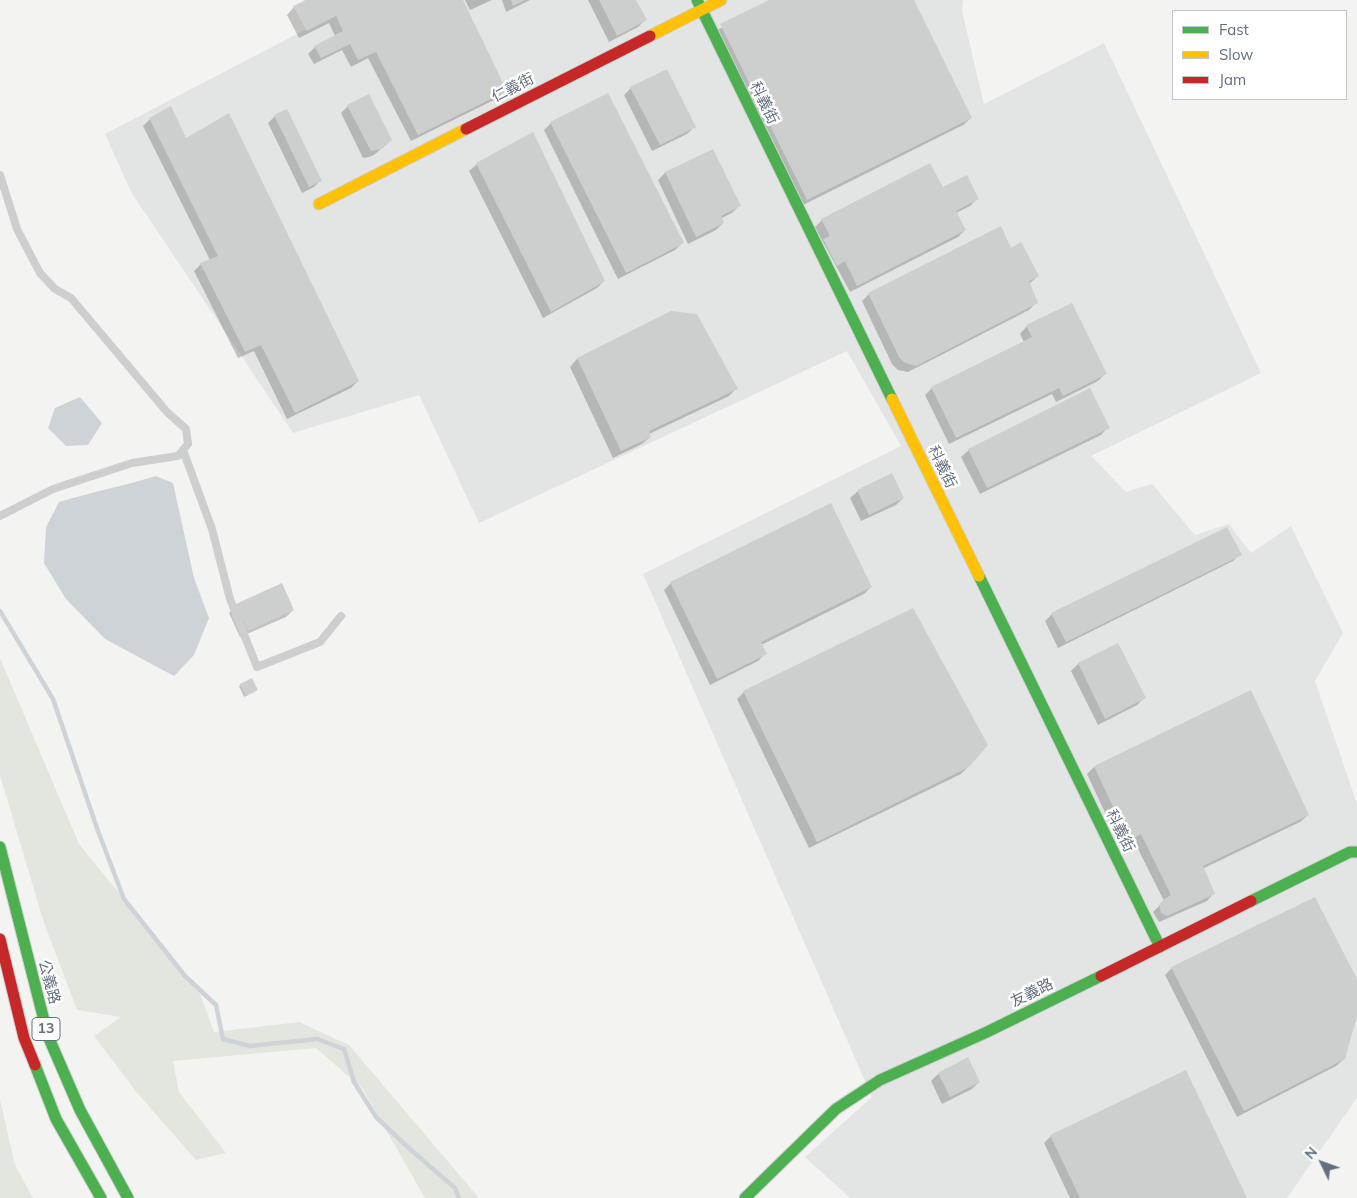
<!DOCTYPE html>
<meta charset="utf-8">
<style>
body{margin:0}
#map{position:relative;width:1357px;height:1198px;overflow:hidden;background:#f3f4f1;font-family:Mulish,sans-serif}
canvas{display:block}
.legend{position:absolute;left:1172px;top:10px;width:175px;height:90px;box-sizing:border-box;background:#fff;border:1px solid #c1c6cd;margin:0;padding:6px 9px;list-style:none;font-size:15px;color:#637082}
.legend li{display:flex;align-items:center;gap:10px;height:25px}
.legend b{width:25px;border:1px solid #c1c6cd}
.north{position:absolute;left:1297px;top:1138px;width:50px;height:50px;-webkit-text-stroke:4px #fff;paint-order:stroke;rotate:312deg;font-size:14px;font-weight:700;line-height:20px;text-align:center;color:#637082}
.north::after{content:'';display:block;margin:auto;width:18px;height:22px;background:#637082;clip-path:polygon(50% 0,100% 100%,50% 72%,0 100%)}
</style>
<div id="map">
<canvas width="1357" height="1198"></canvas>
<ul class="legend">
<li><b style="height:6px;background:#4caf50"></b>Fast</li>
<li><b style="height:6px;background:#ffc107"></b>Slow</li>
<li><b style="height:6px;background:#c62828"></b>Jam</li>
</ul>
<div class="north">N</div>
</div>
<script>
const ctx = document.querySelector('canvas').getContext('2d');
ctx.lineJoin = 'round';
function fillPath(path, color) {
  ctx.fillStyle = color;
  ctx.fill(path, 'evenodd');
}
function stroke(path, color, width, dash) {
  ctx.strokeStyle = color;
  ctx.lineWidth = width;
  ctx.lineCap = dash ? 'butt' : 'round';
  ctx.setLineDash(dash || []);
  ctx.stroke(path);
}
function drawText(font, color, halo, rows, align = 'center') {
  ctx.font = font + ' Mulish,"Noto Sans TC",sans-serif';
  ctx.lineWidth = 5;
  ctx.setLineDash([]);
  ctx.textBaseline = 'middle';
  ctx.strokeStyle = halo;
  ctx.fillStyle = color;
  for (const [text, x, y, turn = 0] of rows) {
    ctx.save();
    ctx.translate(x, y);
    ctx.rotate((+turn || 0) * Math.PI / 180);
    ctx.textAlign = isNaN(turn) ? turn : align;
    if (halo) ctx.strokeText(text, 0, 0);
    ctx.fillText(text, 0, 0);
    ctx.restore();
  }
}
const built = new Path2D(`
 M 303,0 L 963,0 L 962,11 L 984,104 L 1104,43 L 1261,373 L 1091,456 L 1126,492 L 1152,484 L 1195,535 L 1229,524 L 1251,553 L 1291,526 L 1343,633 L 1315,681 L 1357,804 L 1357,1098 L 1287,1198 L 850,1198 L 805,1157 L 872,1097 L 643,574 L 901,446 L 847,351 L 479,523 L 419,395 L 293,433 L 131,192 L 105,134 L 314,25 Z`);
const green = new Path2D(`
 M 0,658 L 79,844 L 199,991 L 214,1032 L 299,1022 L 349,1045 L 479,1198 L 425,1198 L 362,1088 L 316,1048 L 173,1061 L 179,1092 L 226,1153 L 196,1160 L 138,1094 L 94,1036 L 121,1017 L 77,1010 L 43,920 L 0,775 Z
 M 0,1099 L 15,1165 L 33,1198 L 0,1198 Z`);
const water = new Path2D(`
 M 80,397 L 102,423 L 88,445 L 66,446 L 48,428 L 55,408 Z
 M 156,476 L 173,483 L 194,578 L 209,618 L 194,655 L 174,676 L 105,639 L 66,599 L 44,563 L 46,527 L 59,502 C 91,492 124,486 156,476 Z`);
const shadow = new Path2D(`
 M 309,0 L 462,0 L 505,91 L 498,98 L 411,141 L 368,58 L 351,67 L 342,50 L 314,64 L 308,54 L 315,47 L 335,36 L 329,23 L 299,38 L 287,15 L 294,7 Z
 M 465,0 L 492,0 L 470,10 Z
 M 502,0 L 530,0 L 506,12 Z
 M 588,0 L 635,0 L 645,20 L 638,27 L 609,42 Z
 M 771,0 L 913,0 L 971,118 L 963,125 L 799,207 L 714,32 Z
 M 631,88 L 694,127 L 687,134 L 652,151 L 624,95 Z
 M 348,106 L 383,147 L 374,155 L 369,157 L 363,158 L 341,113 Z
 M 275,116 L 321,180 L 314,187 L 302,193 L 268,123 Z
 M 150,119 L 186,140 L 358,381 L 351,388 L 287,419 L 254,351 L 238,358 L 194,271 L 201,264 L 210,260 L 143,126 Z
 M 551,123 L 682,243 L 675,250 L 618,279 L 544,130 Z
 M 712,150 L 739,206 L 732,213 L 720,219 L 723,223 L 716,230 L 688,244 L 658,180 L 665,173 Z
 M 477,164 L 604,281 L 597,288 L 543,318 L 469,171 Z
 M 942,189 L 977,199 L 970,206 L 956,213 L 965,230 L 958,237 L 850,292 L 815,227 L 822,220 Z
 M 1011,249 L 1038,276 L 1029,284 L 1036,303 L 1029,310 L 908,372 L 898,370 L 892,364 L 862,301 L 869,294 Z
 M 671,312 L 736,389 L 729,396 L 649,434 L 650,437 L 642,444 L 613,458 L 570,367 L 577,359 Z
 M 1027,326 L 1105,374 L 1098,381 L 1056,402 L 1052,394 L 949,444 L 925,395 L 932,388 L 1024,342 L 1020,334 Z
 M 1108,427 L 1101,435 L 980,494 L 961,457 L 969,450 Z
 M 858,491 L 903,498 L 896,505 L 861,521 L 850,498 Z
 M 1240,554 L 1233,561 L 1058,648 L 1045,621 L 1052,614 Z
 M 671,583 L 871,587 L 864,594 L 761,645 L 765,654 L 758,661 L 710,685 L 664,590 Z
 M 282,585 L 293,610 L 286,617 L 240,637 L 229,613 L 236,605 Z
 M 1118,645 L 1144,698 L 1137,705 L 1098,725 L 1071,671 L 1078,664 Z
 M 241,685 L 254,692 L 244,697 L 239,686 Z
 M 744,692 L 969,766 L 961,774 L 809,848 L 737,699 Z
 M 1094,767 L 1308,815 L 1300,822 L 1202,869 L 1214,893 L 1207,901 L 1159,922 L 1153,912 L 1164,901 L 1134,841 L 1121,847 L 1087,774 Z
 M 1172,968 L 1357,982 L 1357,1011 L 1344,1059 L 1336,1066 L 1237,1117 L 1165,975 Z
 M 967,1059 L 979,1082 L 972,1089 L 942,1104 L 931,1081 L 938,1074 Z
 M 1051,1136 L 1245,1198 L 1070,1198 L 1044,1143 Z`);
const stream = new Path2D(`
 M 0,611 L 53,699 L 98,831 L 124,899 L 185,976 L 216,1005 L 223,1039 L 250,1046 L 317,1039 L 344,1049 L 354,1082 L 376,1117 L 411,1150 L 455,1188 L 459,1198`);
const building = new Path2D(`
 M 306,0 L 463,0 L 507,91 L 418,135 L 376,52 L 358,60 L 350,44 L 321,58 L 314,46 L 343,31 L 336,16 L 307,31 L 293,6 Z
 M 511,0 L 525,0 L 513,6 Z
 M 599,0 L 636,0 L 647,20 L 617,36 Z
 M 769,0 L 914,0 L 972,118 L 807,200 L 720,24 Z
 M 667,69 L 696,127 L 660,145 L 630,87 Z
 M 608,93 L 684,243 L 626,273 L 550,122 Z
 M 369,94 L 392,140 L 383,148 L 377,150 L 371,151 L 347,105 Z
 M 171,106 L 186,138 L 229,113 L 359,381 L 295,413 L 261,345 L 245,352 L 200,263 L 218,256 L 149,118 Z
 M 287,109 L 322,181 L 309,187 L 274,115 Z
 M 533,132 L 605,281 L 551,312 L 476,163 Z
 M 713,149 L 741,206 L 721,216 L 724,223 L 696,237 L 665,172 Z
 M 930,163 L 943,187 L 967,175 L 979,199 L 956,211 L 966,230 L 857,286 L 845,261 L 837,266 L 823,239 L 830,236 L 821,219 Z
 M 1001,226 L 1011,248 L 1021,242 L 1039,276 L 1029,281 L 1038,303 L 916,366 L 905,363 L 899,357 L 868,293 Z
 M 1072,303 L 1107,374 L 1063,396 L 1059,388 L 956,438 L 931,387 L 1032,337 L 1026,325 Z
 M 671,311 L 697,314 L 738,389 L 649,431 L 651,437 L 621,451 L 577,358 Z
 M 1090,388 L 1110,428 L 987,488 L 968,449 Z
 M 892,473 L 904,498 L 869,515 L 857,490 Z
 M 831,503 L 872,587 L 761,642 L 767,654 L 717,679 L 670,582 Z
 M 1227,527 L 1242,555 L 1066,642 L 1051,613 Z
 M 282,583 L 294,610 L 248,631 L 236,604 Z
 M 913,608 L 988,745 L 969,767 L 817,842 L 743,691 Z
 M 1118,643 L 1146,698 L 1105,719 L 1078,663 Z
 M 252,678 L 258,690 L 246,696 L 240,684 Z
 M 1251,690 L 1309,815 L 1203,866 L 1215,894 L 1167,916 L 1161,913 L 1160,909 L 1160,904 L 1163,900 L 1171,895 L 1141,834 L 1129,841 L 1094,766 Z
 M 1315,897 L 1357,979 L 1357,1016 L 1345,1059 L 1244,1111 L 1171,967 Z
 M 968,1057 L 980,1082 L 950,1097 L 938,1073 Z
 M 1186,1070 L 1247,1198 L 1080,1198 L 1050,1135 Z`);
const lane = new Path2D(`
 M 0,175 L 17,229 L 40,273 L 55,289 L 71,298 L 167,412 L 186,429 L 188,444 L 178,456 L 132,463 L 53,489 L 0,516
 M 183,450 L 212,529 L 230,599 L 257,667 L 320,642 L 341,616`);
const fast = new Path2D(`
 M 697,0 L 892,399
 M 979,576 L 1160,947
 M 0,847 L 48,1036 L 80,1110 L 128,1198
 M 1251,901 L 1350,852 L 1357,852
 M 35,1065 L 56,1119 L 101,1198
 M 745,1198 L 836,1109 L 880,1080 L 987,1032 L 1101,976`);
const slow = new Path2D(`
 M 650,36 L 721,0
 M 319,204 L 466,129
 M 892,399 L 979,576`);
const jam = new Path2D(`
 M 466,129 L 650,36
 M 0,939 L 24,1038 L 35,1065
 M 1101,976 L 1251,901`);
const shields = [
 [46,1029,28]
];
const shieldNames = [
 ["13",46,1029]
];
const streetNames = [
 ["仁義街",513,88,-27],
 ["科義街",764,103,64],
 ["科義街",942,467,64],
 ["科義街",1120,831,64],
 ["公義路",49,982,75],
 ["友義路",1032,993,-26]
];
fillPath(built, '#e3e5e4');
fillPath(green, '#e2e6df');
fillPath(water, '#cdd3d7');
fillPath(shadow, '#0003');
stroke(stream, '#cdd3d7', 4.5);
fillPath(building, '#cdcfcf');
stroke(fast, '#cfd0d0', 13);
stroke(slow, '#cfd0d0', 13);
stroke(jam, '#cfd0d0', 13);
stroke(lane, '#cdcece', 8);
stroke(fast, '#4caf50', 11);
stroke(slow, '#ffc107', 11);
stroke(jam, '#c62828', 11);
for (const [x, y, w] of shields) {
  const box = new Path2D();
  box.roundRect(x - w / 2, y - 11.5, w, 23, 4);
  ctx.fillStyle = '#fff';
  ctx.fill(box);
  stroke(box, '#637082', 1);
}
drawText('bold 14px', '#637082', null, shieldNames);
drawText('15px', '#637082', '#fff', streetNames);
</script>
